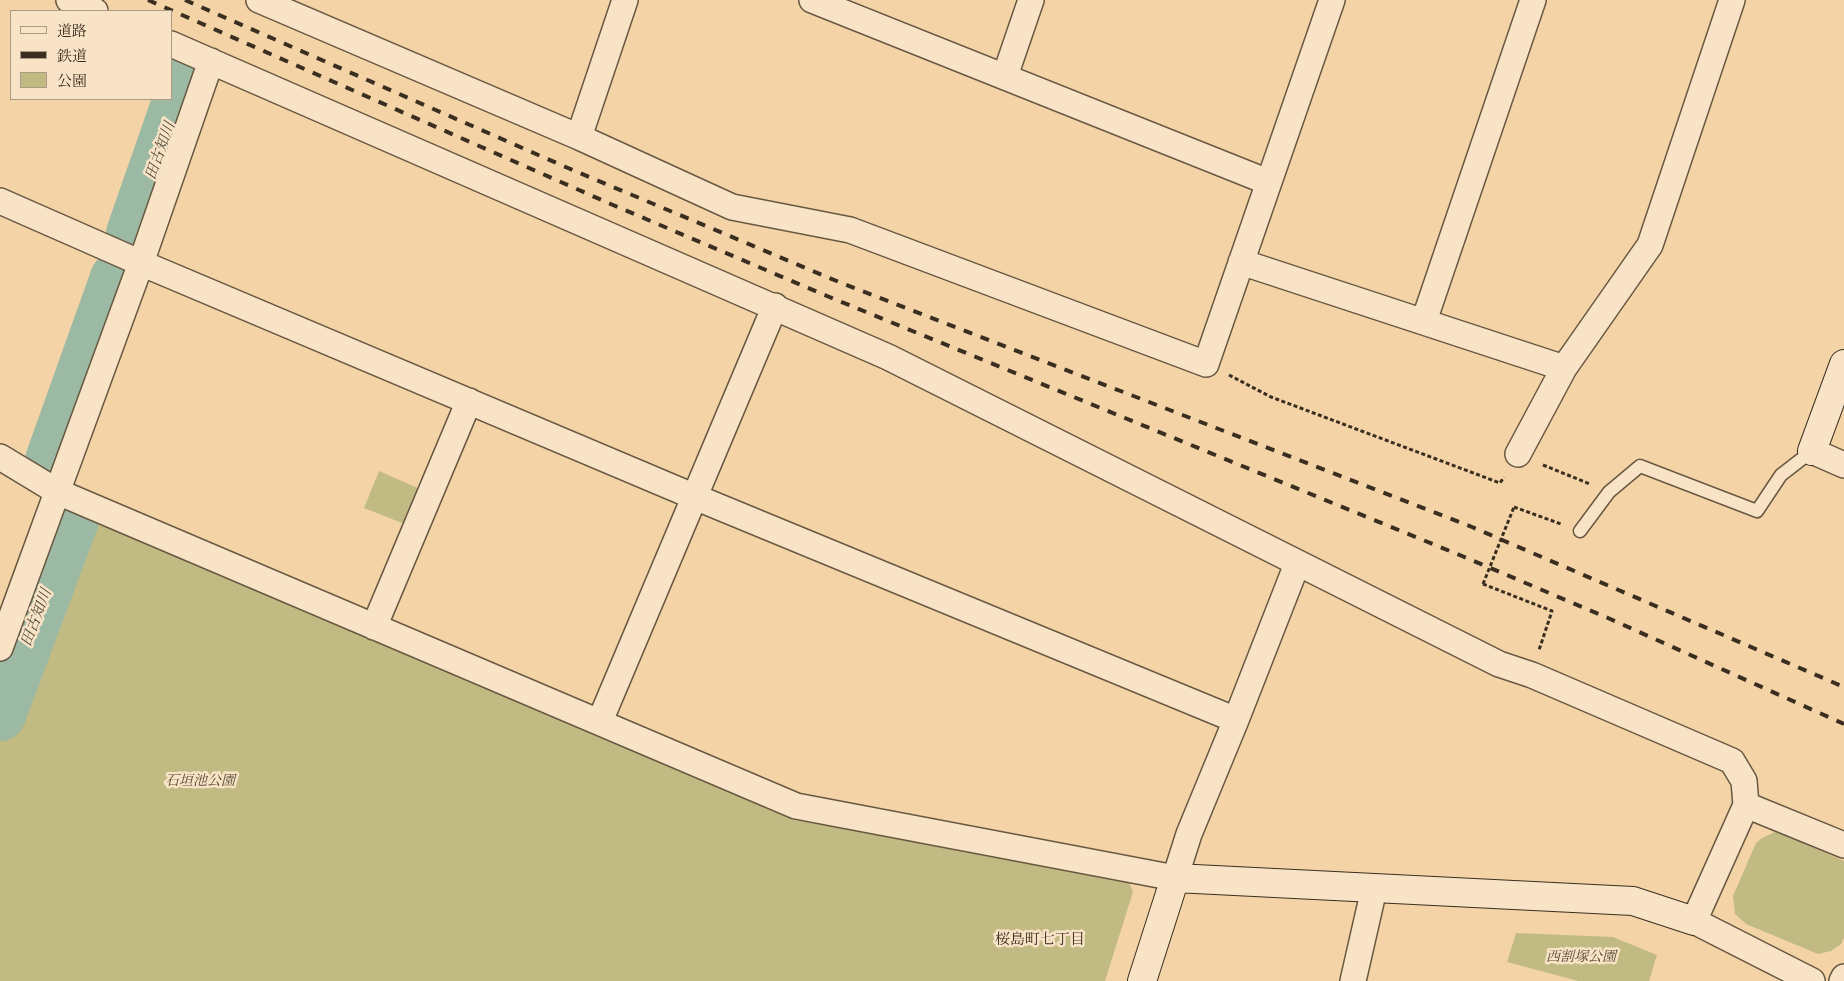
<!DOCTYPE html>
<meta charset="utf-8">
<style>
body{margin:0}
#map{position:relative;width:1844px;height:981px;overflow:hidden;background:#f4d4a7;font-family:Alegreya,"Noto Serif JP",serif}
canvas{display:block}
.legend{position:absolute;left:10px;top:10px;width:162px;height:90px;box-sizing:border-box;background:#f8e3c6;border:1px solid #ac9b84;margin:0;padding:6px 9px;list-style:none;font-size:15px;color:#3a2e20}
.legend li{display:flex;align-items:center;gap:10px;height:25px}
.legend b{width:25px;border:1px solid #ac9b84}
</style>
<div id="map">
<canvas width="1844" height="981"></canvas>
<ul class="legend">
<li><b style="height:6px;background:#f8e3c6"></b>道路</li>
<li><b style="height:6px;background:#3a2e20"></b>鉄道</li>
<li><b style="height:14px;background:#c1bb83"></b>公園</li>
</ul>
</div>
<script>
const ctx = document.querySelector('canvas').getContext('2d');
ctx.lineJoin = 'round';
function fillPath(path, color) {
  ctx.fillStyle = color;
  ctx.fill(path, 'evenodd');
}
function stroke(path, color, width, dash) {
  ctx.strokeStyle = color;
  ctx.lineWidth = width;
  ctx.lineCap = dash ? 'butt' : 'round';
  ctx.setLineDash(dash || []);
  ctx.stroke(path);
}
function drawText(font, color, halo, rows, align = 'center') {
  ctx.font = font + ' Alegreya,"Noto Serif JP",serif';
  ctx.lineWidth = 5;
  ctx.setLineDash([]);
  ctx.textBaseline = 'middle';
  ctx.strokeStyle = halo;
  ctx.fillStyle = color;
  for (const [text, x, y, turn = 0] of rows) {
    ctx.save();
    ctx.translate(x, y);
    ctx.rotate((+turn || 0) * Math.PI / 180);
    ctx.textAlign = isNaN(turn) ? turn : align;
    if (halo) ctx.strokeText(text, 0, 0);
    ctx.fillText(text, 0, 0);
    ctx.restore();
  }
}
const green = new Path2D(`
 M 379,471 L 422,490 L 407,525 L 364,508 Z
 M 79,513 L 793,820 L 1125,872 L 1133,892 L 1105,981 L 0,981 L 0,702 L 63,523 Z
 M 1775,832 L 1782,834 L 1844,861 L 1844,938 L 1841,944 L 1831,951 L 1818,954 L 1746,924 L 1735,914 L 1733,896 L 1756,843 L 1762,838 Z
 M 1516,933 L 1613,937 L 1657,955 L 1649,981 L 1578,981 L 1507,962 Z`);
const river = new Path2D(`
 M 132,233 L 189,70
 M 53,466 L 51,460 L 116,278
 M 0,715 L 73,520`);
const path = new Path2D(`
 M 1229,375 L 1271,397 L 1500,483 L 1504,477
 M 1543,465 L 1590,484
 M 1514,507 L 1561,524
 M 1483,584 L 1552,611 L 1539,650`);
const lane = new Path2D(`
 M 1580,531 L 1609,492 L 1640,466 L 1757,511 L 1781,475 L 1812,451`);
const street = new Path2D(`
 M 69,0 L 95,11
 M 259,0 L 579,137 L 732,207 L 850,230 L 1206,364 L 1332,0
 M 812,0 L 1268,182
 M 171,44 L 888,357 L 1499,664 L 1532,675 L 1732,761 L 1744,781 L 1746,805 L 1694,921 L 1812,981
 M 1005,76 L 1031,0
 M 579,137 L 625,0
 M 0,201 L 141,263 L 695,497 L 1236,720
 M 1241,262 L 1564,368 L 1650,245 L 1732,0
 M 1424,321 L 1533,0
 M 1812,451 L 1844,465
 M 1518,454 L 1564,368
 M 0,457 L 58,492 L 796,806 L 1175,878 L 1189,834 L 1236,720 L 1297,564
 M 374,627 L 469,401
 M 0,648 L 141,263 L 211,61
 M 600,721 L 775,306
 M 1746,805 L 1844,845
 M 1353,981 L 1374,889
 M 1842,981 L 1844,977`);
const secondary = new Path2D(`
 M 1812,451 L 1844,364
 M 1142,981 L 1175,878 L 1633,901 L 1694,921`);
const rail = new Path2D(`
 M 148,0 L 613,205 L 827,296 L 1462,556 L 1608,618 L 1844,724
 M 185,0 L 568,168 L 839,282 L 1472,527 L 1844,687`);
const pathBridge = new Path2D(`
 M 1483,584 L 1514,507`);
const parkNames = [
 ["石垣池公園",200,782],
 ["西割塚公園",1581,958]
];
const waterNames = [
 ["田古知川",161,151,-70],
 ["田古知川",37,618,-69]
];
const neighbourhoodNames = [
 ["桜島町七丁目",1040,940]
];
fillPath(green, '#c1bb83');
stroke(river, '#9cb9a3', 52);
stroke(lane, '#685842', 15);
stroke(street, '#685842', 28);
stroke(secondary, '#3a2e20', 30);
stroke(path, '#3a2e20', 3, [4, 2.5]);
stroke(lane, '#f8e3c6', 12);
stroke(street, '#f8e3c6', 25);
stroke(secondary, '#f8e3c6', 28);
stroke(rail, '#3a2e20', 4, [9, 9]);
stroke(pathBridge, '#3a2e20', 3, [4, 2.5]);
drawText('italic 14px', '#554a34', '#f8e3c6', parkNames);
drawText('italic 15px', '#4e4a3a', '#f8e3c6', waterNames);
drawText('15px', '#3a2e20', '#f8e3c6', neighbourhoodNames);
</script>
